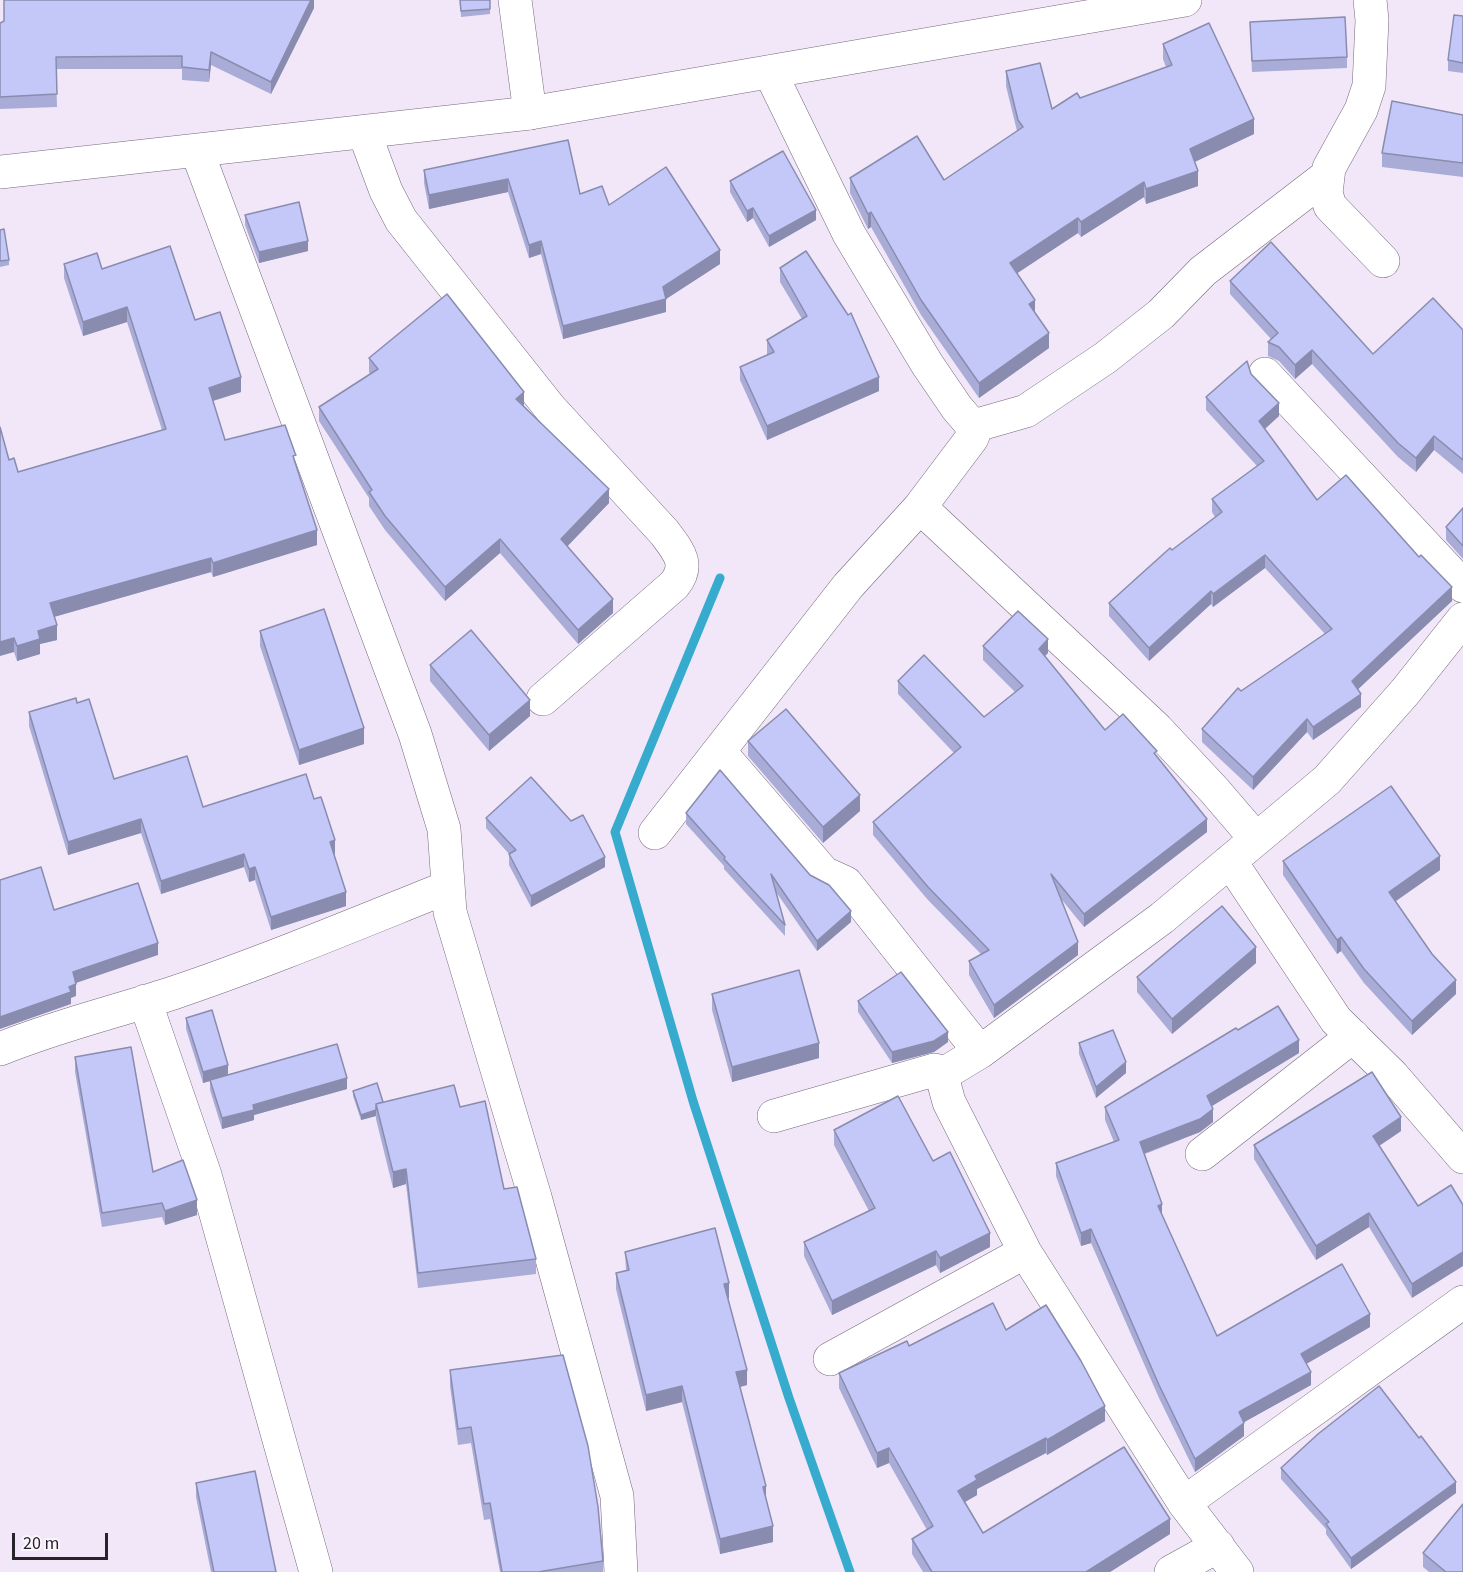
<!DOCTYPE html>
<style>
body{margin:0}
#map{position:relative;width:1463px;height:1572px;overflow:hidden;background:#f2e6f9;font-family:"Source Sans 3",sans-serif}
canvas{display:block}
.scale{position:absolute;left:12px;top:1533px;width:96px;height:27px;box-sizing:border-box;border:3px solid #28242b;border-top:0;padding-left:8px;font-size:18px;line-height:21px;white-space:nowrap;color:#28242b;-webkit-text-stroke:4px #fbf6fe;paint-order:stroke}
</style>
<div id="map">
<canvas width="1463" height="1572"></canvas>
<div class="scale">20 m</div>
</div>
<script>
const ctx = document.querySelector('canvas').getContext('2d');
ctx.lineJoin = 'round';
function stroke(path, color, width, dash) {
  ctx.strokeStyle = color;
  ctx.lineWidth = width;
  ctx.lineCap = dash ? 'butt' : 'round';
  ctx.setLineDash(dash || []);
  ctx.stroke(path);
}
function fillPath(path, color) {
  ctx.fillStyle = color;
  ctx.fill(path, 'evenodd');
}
const stream = new Path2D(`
 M 720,578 L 615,832 L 693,1101 L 789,1398 L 850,1572`);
const street = new Path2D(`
 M 515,0 L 530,113
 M 1370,0 L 1372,20 L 1369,86 L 1361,110 L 1329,168 L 1326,193 L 1330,206 L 1383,261
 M 770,72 L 849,234 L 927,364 L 957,408 L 969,422 L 977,425 L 1026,411 L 1105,358 L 1161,314 L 1203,271 L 1328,175
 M 364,132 L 386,191 L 401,220 L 550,408 L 664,532 C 678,551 691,564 674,585 L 543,699
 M 197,151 L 415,734 L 444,829 L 450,912 L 535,1197 L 617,1496 L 621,1572
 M 1265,374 L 1463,586
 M 920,507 L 1157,729 L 1214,790 L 1256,839
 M 719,751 L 824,873 L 846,883 L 980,1052
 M 655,833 L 848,586 L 920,507 L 972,438 L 977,425
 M 1230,861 L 1336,1020 L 1393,1076 L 1463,1157
 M 145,1001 L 205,1175 L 316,1572
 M 0,1049 C 56,1026 115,1012 173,993 C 265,962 358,923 448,887
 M 945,1073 L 943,1080 L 949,1102 L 1025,1252 L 1184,1503 L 1237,1572
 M 774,1116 L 934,1070 L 945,1073 L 980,1052 L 1162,918 L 1327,780 L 1405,692 L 1463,619
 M 1202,1154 L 1353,1036
 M 830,1359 L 1025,1252
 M 1184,1503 L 1463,1302
 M 1171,1572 L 1218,1546`);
const secondary = new Path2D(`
 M 0,172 L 530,113 L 1185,0`);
const wall = new Path2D(`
 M 314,0 L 314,8 L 271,94 L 211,65 L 209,82 L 182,80 L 182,69 L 56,69 L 57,107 L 0,109 L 0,23 Z
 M 460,0 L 490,0 L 490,14 L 461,17 Z
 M 1463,16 L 1463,73 L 1448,71 L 1448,60 Z
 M 1250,22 L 1347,57 L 1347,68 L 1252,72 Z
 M 1163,44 L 1254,134 L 1195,162 L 1198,186 L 1146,204 L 1144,197 L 1081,237 L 1078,233 L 1017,273 L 1035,313 L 1049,348 L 979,398 L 921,315 L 871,227 L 868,229 L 850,193 L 850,178 L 944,180 L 1017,131 L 1006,86 L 1006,71 L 1052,109 L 1080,98 L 1166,67 L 1163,59 Z
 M 1463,115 L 1463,177 L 1382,167 L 1382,153 Z
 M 568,140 L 580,194 L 609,205 L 720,264 L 666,299 L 666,312 L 563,339 L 541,254 L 529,258 L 508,192 L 429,209 L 424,183 L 424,170 Z
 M 730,181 L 816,220 L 769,247 L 753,218 L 747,222 L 730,192 Z
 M 245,215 L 308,251 L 259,263 L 245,225 Z
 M 0,230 L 9,260 L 9,265 L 0,267 Z
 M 64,264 L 102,269 L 195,320 L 241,392 L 213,401 L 225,440 L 296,465 L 317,545 L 213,577 L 211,572 L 54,617 L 57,640 L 40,644 L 40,654 L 17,661 L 14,652 L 9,460 L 18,472 L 162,430 L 127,322 L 83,336 L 64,278 Z
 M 780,268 L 879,391 L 767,440 L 740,380 L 740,367 L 767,355 L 767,340 L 802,319 L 780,282 Z
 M 1230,281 L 1373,354 L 1463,330 L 1463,474 L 1434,450 L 1416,472 L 1398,457 L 1312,364 L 1295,379 L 1279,361 L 1268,356 L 1268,342 L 1271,339 L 1230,294 Z
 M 369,358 L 524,406 L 609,503 L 567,546 L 613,613 L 578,644 L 500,553 L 445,601 L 385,530 L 369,506 L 369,498 L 319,421 L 319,407 L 370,374 L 369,372 Z
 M 1251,374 L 1279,416 L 1265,429 L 1317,500 L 1452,601 L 1358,689 L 1361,707 L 1313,740 L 1307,732 L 1253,790 L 1202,742 L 1202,729 L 1241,691 L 1325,634 L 1265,568 L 1213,607 L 1211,604 L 1149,661 L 1109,616 L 1109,603 L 1172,550 L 1215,517 L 1212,512 L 1212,499 L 1257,466 L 1206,410 L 1206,397 Z
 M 1463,508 L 1463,559 L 1446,540 L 1446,527 Z
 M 260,631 L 364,744 L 299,765 L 260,646 Z
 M 983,646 L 1048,653 L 1044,656 L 1105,730 L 1157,756 L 1207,832 L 1084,927 L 1062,900 L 1078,955 L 994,1018 L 969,975 L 969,961 L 981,954 L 928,900 L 873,835 L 873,822 L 954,753 L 898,694 L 898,681 L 984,717 L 1015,692 L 983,660 Z
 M 430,665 L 530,716 L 489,751 L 430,681 Z
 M 77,703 L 114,779 L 203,807 L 314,799 L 335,854 L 334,854 L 346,906 L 271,930 L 255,880 L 249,882 L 244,867 L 161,894 L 141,833 L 68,855 L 29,726 L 29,712 Z
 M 748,741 L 860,811 L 823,843 L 748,756 Z
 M 686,813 L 851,922 L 817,951 L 776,892 L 785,925 L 785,936 L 724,869 L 724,866 L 686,824 Z
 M 486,818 L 605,867 L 531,907 L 509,865 L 509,854 L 486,828 Z
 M 1283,861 L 1440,870 L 1395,901 L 1456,994 L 1412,1035 L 1364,983 L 1341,951 L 1337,954 L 1283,875 Z
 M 1256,963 L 1172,1034 L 1137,992 L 1137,977 Z
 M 712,994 L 819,1058 L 732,1082 L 712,1010 Z
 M 858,1001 L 948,1042 L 934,1052 L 892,1063 L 858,1012 Z
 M 186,1018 L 228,1075 L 347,1089 L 254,1115 L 254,1120 L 222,1129 L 210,1090 L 210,1081 L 203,1083 L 186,1029 Z
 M 1079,1043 L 1126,1073 L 1096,1098 L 1079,1054 Z
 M 1299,1053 L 1212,1106 L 1213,1122 L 1200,1132 L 1145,1154 L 1162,1215 L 1217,1336 L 1370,1327 L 1306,1364 L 1311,1385 L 1244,1422 L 1244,1436 L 1195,1472 L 1159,1398 L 1091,1243 L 1081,1246 L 1056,1176 L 1056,1163 L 1114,1142 L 1105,1120 L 1105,1107 Z
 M 75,1057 L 153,1172 L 197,1215 L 165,1225 L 162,1217 L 102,1227 L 75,1072 Z
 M 353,1091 L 383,1102 L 460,1107 L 504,1189 L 536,1259 L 536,1274 L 418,1288 L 406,1184 L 393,1188 L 376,1119 L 376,1116 L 361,1120 L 353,1096 Z
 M 834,1130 L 933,1161 L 990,1247 L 940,1273 L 936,1265 L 832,1315 L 804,1256 L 804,1242 L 869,1211 L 834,1145 Z
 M 1401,1131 L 1379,1146 L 1418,1206 L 1412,1298 L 1369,1227 L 1316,1260 L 1254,1159 L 1254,1145 Z
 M 625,1252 L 729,1298 L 728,1299 L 747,1385 L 740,1387 L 766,1501 L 773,1542 L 720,1554 L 682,1402 L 646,1411 L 616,1289 L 616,1273 L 626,1270 Z
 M 1006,1330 L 1105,1421 L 1047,1455 L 1046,1453 L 977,1489 L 977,1495 L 965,1502 L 983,1533 L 1170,1534 L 1110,1572 L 923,1572 L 912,1554 L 912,1539 L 927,1530 L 889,1463 L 877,1468 L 839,1388 L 839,1373 L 909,1346 Z
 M 450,1370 L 603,1561 L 603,1572 L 500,1572 L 490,1519 L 484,1520 L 471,1443 L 458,1445 L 450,1386 Z
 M 1419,1438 L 1456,1493 L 1351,1569 L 1326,1534 L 1326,1529 L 1281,1479 L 1281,1468 Z
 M 196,1483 L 276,1572 L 211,1572 L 196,1497 Z
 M 1423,1553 L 1463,1572 L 1429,1572 L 1423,1567 Z`);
const shadedWall = new Path2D(`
 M 311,0 L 314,0 L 314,8 L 271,94 L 271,82 Z
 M 211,52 L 211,65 L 209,82 L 209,70 Z
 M 1254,119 L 1254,134 L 1190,164 L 1190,149 Z
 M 1198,171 L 1198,186 L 1146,204 L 1146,189 Z
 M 508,179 L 508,192 L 429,209 L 429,195 Z
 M 1144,182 L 1144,197 L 1081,237 L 1081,222 Z
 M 753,208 L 753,218 L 747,222 L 747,211 Z
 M 816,210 L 816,220 L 769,247 L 769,236 Z
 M 871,212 L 871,227 L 868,229 L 868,214 Z
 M 1078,218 L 1078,233 L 1010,278 L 1010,263 Z
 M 308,241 L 308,251 L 259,263 L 259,252 Z
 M 541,241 L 541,254 L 529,258 L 529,245 Z
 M 720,250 L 720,264 L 666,299 L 666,312 L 563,339 L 563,326 L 663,287 Z
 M 1035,300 L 1035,315 L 1029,304 Z
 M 127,307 L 127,322 L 83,336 L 83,322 Z
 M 1049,333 L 1049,348 L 979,398 L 979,383 Z
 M 1312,350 L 1312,364 L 1295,379 L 1295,365 Z
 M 241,377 L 241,392 L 209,402 L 209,388 Z
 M 879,377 L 879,391 L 767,440 L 767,426 Z
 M 524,392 L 524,406 L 516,413 L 516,399 Z
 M 1279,403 L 1279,416 L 1259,434 L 1259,421 Z
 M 1434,436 L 1434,450 L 1416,472 L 1416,458 Z
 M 609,489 L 609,503 L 561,553 L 561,539 Z
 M 317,530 L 317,545 L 213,577 L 213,563 Z
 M 500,539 L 500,553 L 445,601 L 445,587 Z
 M 1265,555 L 1265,568 L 1213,607 L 1213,594 Z
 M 211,558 L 211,572 L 50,618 L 50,603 Z
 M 1452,587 L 1452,601 L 1352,695 L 1352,681 Z
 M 1211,591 L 1211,604 L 1149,661 L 1149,648 Z
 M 613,599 L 613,613 L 578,644 L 578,630 Z
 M 57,625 L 57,640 L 40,644 L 40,654 L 17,661 L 17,646 L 38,631 Z
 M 14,638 L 14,652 L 0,656 L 0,642 Z
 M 1048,639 L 1048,653 L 1039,662 L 1039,649 Z
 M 1361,694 L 1361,707 L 1313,740 L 1313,727 Z
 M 530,700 L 530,716 L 489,751 L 489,735 Z
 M 1307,719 L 1307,732 L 1253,790 L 1253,777 Z
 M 364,728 L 364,744 L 299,765 L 299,750 Z
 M 860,795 L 860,811 L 823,843 L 823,827 Z
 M 141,819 L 141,833 L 68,855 L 68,842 Z
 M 1207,819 L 1207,832 L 1084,927 L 1084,914 Z
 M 335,840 L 335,854 L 330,856 L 330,842 Z
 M 244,854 L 244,867 L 161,894 L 161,881 Z
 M 1440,856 L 1440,870 L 1389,906 L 1389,892 Z
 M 605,857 L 605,867 L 531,907 L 531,896 Z
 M 255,867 L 255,880 L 249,882 L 249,869 Z
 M 346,892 L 346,906 L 271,930 L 271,917 Z
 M 851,911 L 851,922 L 817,951 L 817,941 Z
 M 1341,937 L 1341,951 L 1337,954 L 1337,940 Z
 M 1078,942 L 1078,955 L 994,1018 L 994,1005 Z
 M 158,943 L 158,955 L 73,984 L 73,972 Z
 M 1256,947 L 1256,963 L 1172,1034 L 1172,1019 Z
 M 1456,980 L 1456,994 L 1412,1035 L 1412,1021 Z
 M 76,984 L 76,996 L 71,998 L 71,1004 L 0,1029 L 0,1017 L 69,987 Z
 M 948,1032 L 948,1042 L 934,1052 L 892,1063 L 892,1052 Z
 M 1299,1040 L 1299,1053 L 1207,1109 L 1207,1096 Z
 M 819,1043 L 819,1058 L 732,1082 L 732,1067 Z
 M 1126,1062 L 1126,1073 L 1096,1098 L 1096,1087 Z
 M 228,1065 L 228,1076 L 203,1083 L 203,1072 Z
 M 347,1078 L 347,1089 L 254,1115 L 254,1120 L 222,1129 L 222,1118 L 253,1105 Z
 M 1213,1109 L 1213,1122 L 1200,1132 L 1140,1155 L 1140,1142 Z
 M 376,1110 L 376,1116 L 361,1120 L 361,1115 Z
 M 1401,1117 L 1401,1131 L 1373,1150 L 1373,1136 Z
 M 406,1169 L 406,1184 L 393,1188 L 393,1172 Z
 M 197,1200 L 197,1215 L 165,1225 L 165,1211 Z
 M 1162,1204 L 1162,1217 L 1158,1206 Z
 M 1369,1213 L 1369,1227 L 1316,1260 L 1316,1246 Z
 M 1091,1229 L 1091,1243 L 1081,1246 L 1081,1233 Z
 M 990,1233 L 990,1247 L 940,1273 L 940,1258 Z
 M 936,1251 L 936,1265 L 832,1315 L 832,1301 Z
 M 1463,1252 L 1463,1266 L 1412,1298 L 1412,1284 Z
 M 729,1283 L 729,1298 L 724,1300 L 724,1284 Z
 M 1370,1314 L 1370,1327 L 1301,1367 L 1301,1354 Z
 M 747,1370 L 747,1385 L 736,1388 L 736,1372 Z
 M 1311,1372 L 1311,1385 L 1239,1425 L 1239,1412 Z
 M 682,1386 L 682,1402 L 646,1411 L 646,1395 Z
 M 1105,1406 L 1105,1421 L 1047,1455 L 1047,1440 Z
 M 1244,1423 L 1244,1436 L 1195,1472 L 1195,1459 Z
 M 1046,1438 L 1046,1453 L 977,1489 L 977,1495 L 958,1506 L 958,1491 L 975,1476 Z
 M 889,1448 L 889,1463 L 877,1468 L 877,1453 Z
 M 1456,1482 L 1456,1493 L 1351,1569 L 1351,1558 Z
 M 766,1486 L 766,1502 L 763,1487 Z
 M 1170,1519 L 1170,1534 L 1110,1572 L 1086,1572 Z
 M 773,1526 L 773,1542 L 720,1554 L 720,1539 Z`);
const building = new Path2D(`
 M 4,0 L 311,0 L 271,82 L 211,52 L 209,70 L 182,67 L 182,56 L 56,57 L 57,94 L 0,97 L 0,23 L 4,21 Z
 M 460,0 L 490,0 L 490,9 L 461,11 Z
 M 1454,15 L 1463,16 L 1463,63 L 1448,60 Z
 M 1345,17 L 1347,57 L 1252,61 L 1250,22 Z
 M 1209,23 L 1254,119 L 1190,149 L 1198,171 L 1146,189 L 1144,182 L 1081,222 L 1078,218 L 1010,263 L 1035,300 L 1029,304 L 1049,333 L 979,383 L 921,300 L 871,212 L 868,214 L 850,178 L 917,136 L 944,180 L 1023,127 L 1018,120 L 1006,71 L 1040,63 L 1052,109 L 1077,93 L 1080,98 L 1172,65 L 1163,44 Z
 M 1392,101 L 1463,115 L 1463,163 L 1382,153 Z
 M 568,140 L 580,194 L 602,186 L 609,205 L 666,167 L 720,250 L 663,287 L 666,299 L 563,326 L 541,241 L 529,245 L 508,179 L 429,195 L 424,170 Z
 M 783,151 L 816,210 L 769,236 L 753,208 L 747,211 L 730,181 Z
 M 299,202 L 308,241 L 259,252 L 245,215 Z
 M 4,229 L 9,260 L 0,261 L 0,230 Z
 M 1271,242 L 1373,354 L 1433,298 L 1463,330 L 1463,460 L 1434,436 L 1416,458 L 1398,443 L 1312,350 L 1295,365 L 1279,347 L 1268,342 L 1278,333 L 1230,281 Z
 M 170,246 L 195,320 L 220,312 L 241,377 L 209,388 L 225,440 L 285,425 L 295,453 L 296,455 L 293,456 L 317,530 L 213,563 L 211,558 L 50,603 L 57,625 L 38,631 L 40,639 L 17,646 L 14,638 L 0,642 L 0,427 L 9,460 L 14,458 L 18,472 L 166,429 L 127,307 L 83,322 L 64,264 L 97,253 L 102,269 Z
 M 806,251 L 848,315 L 851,313 L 879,377 L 767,426 L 740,367 L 774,352 L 767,340 L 807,316 L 780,268 Z
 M 447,294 L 524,392 L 516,399 L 609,489 L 561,539 L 613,599 L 578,630 L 500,539 L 445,587 L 385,516 L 369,492 L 372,490 L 319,407 L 378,369 L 369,358 Z
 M 1247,361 L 1251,374 L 1279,403 L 1259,421 L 1317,500 L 1346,475 L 1419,557 L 1421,555 L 1452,587 L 1352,681 L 1361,694 L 1313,727 L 1307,719 L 1253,777 L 1202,729 L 1238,688 L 1241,691 L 1332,629 L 1265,555 L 1213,594 L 1211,591 L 1149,648 L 1109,603 L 1170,548 L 1172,550 L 1222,512 L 1212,499 L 1264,461 L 1206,397 Z
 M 1463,508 L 1463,546 L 1446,527 Z
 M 324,609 L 364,728 L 299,750 L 260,631 Z
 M 1018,611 L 1048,639 L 1039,649 L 1105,730 L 1123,714 L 1157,751 L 1154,753 L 1207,819 L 1084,914 L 1051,874 L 1078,942 L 994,1005 L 969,961 L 989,950 L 928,887 L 873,822 L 961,747 L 898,681 L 924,655 L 984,717 L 1023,686 L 983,646 Z
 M 471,630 L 530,700 L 489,735 L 430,665 Z
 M 76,698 L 77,703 L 89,699 L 114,779 L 187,756 L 203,807 L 306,774 L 314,799 L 321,797 L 335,840 L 330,842 L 346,892 L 271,917 L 255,867 L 249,869 L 244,854 L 161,881 L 141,819 L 68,842 L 29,712 Z
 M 786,709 L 860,795 L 823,827 L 748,741 Z
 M 720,770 L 810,875 L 829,885 L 851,911 L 817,941 L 771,874 L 785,925 L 724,859 L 725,857 L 686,813 Z
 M 531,777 L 571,821 L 583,815 L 605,857 L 531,896 L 509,854 L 516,850 L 486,818 Z
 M 1391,786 L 1440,856 L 1389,892 L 1432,954 L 1456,980 L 1412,1021 L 1364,969 L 1341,937 L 1337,940 L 1283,861 Z
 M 41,867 L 54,910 L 138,883 L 158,943 L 73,972 L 76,984 L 69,987 L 71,992 L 0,1017 L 0,880 Z
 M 1222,906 L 1256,947 L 1172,1019 L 1137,977 Z
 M 799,970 L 819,1043 L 732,1067 L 712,994 Z
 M 901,972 L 948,1032 L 934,1041 L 892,1052 L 858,1001 Z
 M 1278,1006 L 1299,1040 L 1207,1096 L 1213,1109 L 1200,1119 L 1140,1142 L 1162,1204 L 1158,1206 L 1217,1336 L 1342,1264 L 1370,1314 L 1301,1354 L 1311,1372 L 1239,1412 L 1244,1423 L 1195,1459 L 1159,1385 L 1091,1229 L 1081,1233 L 1056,1163 L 1119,1140 L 1105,1107 L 1236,1028 L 1238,1030 Z
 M 212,1010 L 228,1065 L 203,1072 L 186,1018 Z
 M 1113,1030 L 1126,1062 L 1096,1087 L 1079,1043 Z
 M 337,1044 L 347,1078 L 253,1105 L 254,1110 L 222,1118 L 210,1080 Z
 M 131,1047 L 153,1172 L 183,1160 L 197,1200 L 165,1211 L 162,1203 L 102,1213 L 75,1057 Z
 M 1372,1072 L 1401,1117 L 1373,1136 L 1418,1206 L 1451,1185 L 1463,1205 L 1463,1252 L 1412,1284 L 1369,1213 L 1316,1246 L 1254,1145 Z
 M 377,1083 L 383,1102 L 376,1104 L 376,1110 L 361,1115 L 353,1091 Z
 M 454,1085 L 460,1107 L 485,1101 L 504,1189 L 517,1187 L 536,1259 L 418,1273 L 406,1169 L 393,1172 L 376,1104 Z
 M 898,1096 L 933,1161 L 950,1152 L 990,1233 L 940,1258 L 936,1251 L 832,1301 L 804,1242 L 875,1208 L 834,1130 Z
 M 715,1228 L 729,1283 L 724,1284 L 747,1370 L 736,1372 L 766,1486 L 763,1487 L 773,1526 L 720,1539 L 682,1386 L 646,1395 L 616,1273 L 629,1270 L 625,1252 Z
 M 993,1303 L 1006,1330 L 1046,1305 L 1081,1361 L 1105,1406 L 1047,1440 L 1046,1438 L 975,1476 L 977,1480 L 958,1491 L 983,1533 L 1124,1447 L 1170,1519 L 1086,1572 L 932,1572 L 912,1539 L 933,1526 L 889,1448 L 877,1453 L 839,1373 L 907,1341 L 909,1346 Z
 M 563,1355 L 588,1446 L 598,1507 L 603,1561 L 538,1572 L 502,1572 L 490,1503 L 484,1504 L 471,1427 L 458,1429 L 450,1370 Z
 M 1379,1386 L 1419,1438 L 1421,1436 L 1456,1482 L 1351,1558 L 1326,1524 L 1329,1522 L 1281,1468 L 1318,1434 Z
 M 255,1471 L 276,1572 L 214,1572 L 196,1483 Z
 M 1463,1504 L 1463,1572 L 1446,1572 L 1423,1553 Z`);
stroke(stream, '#36abcd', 9);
stroke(street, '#746a7b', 34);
stroke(secondary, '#746a7b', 34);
stroke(street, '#fff', 33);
stroke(secondary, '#fff', 33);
fillPath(wall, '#a9acd6');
fillPath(shadedWall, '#898cae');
fillPath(building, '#c4c8f9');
stroke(building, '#898cae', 1.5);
</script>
